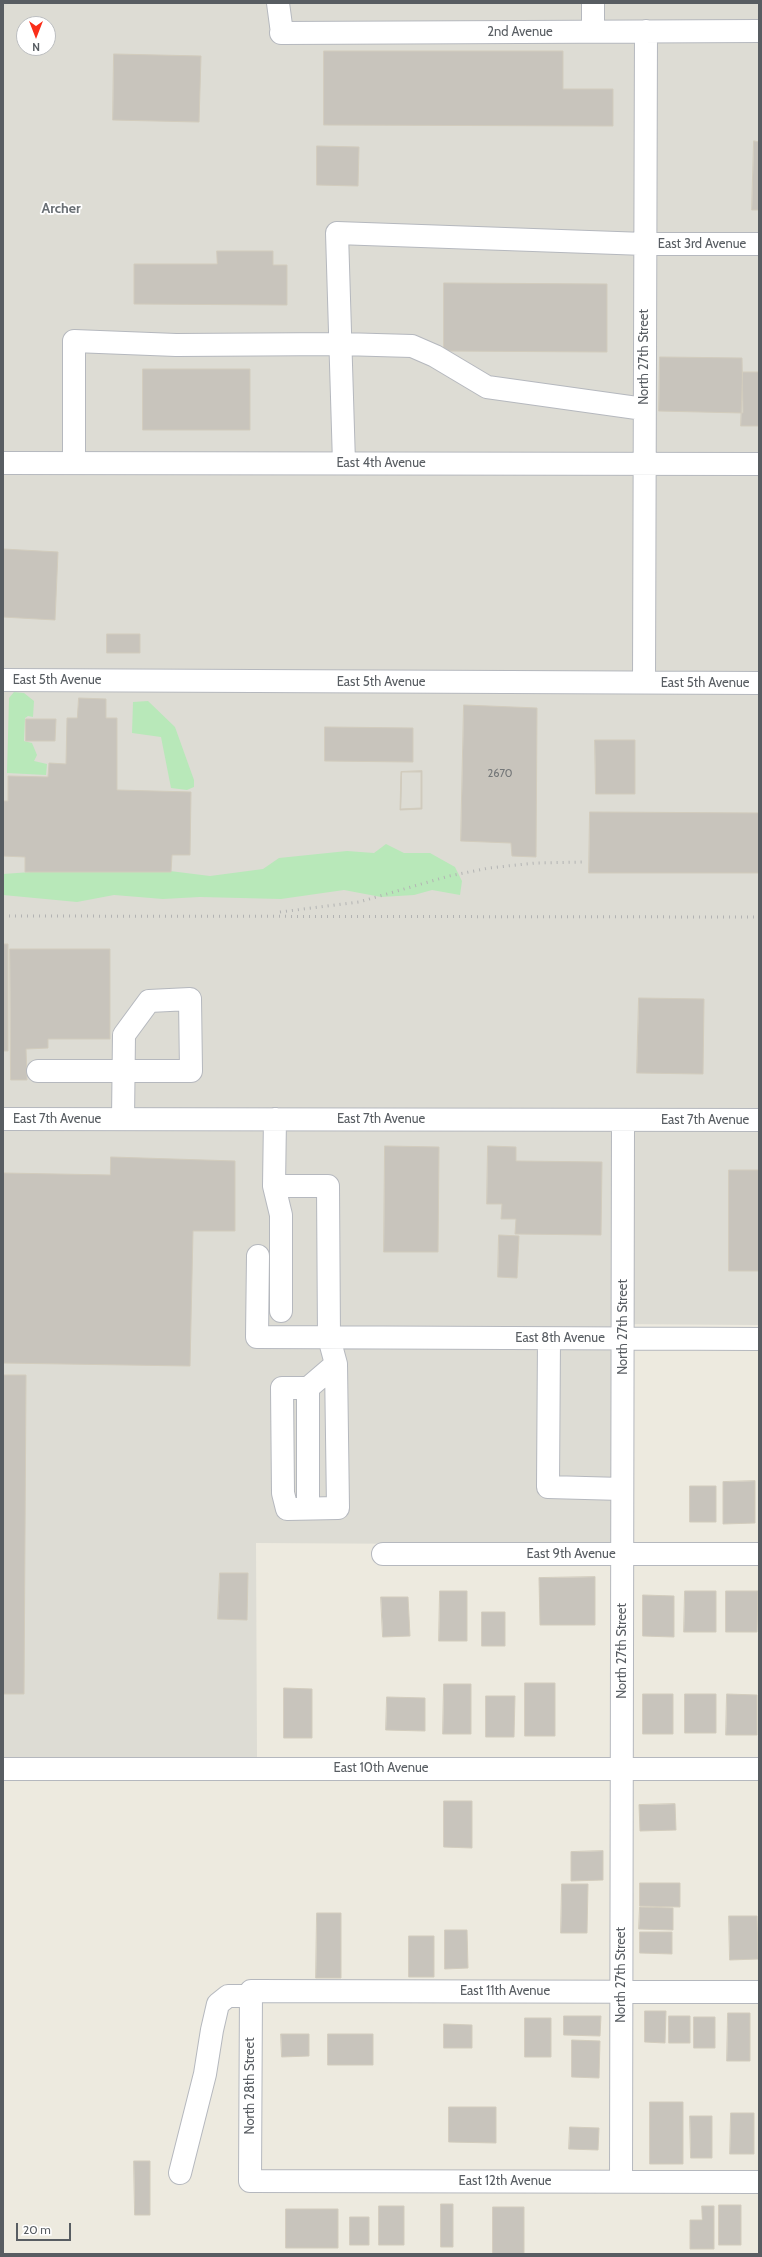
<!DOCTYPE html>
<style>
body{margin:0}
#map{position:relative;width:762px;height:2257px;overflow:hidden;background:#edeadf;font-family:Cabin,sans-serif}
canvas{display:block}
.frame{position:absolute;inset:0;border:4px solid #585d62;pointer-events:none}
.north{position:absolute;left:16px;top:16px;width:40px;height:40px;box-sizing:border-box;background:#fff;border:1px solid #bcbec0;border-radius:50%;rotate:180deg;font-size:11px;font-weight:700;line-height:16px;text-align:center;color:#585d62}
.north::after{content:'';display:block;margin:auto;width:14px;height:18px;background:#fa2e19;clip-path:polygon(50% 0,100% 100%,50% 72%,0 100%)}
.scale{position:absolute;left:16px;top:2223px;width:55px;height:18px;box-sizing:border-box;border:2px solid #585d62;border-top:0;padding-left:5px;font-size:12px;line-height:14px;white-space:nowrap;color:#585d62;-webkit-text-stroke:3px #fff;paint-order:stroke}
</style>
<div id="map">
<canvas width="762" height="2257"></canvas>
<div class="frame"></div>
<div class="north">N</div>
<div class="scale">20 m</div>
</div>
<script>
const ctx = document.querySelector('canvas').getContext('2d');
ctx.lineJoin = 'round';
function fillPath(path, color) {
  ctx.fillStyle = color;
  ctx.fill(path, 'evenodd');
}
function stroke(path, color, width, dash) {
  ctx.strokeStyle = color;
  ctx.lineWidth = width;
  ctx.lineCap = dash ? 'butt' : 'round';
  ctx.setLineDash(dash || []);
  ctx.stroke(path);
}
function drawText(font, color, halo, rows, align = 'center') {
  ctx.font = font + ' Cabin,sans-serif';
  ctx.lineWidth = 3.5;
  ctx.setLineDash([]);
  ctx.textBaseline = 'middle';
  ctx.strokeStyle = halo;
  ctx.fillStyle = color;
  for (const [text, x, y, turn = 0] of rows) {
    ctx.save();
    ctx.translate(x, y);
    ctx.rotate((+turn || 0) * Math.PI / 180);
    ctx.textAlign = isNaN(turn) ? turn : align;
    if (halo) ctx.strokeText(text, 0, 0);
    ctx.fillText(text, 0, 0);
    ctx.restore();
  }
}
const industrial = new Path2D(`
 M 3,3 L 759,3 L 759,1325 L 615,1324 L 612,1545 L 256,1543 L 257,1757 L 3,1757 ZM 24,24 L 48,24 L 48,48 L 24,48 Z`);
const green = new Path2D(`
 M 14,692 L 24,693 L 34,701 L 33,717 L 28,716 L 25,718 L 24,741 L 32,743 L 37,755 L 34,761 L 47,764 L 46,775 L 7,773 L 9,698 Z
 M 148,701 L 175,727 L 194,780 L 194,787 L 187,790 L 171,788 L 161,737 L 132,733 L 133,702 Z
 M 386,844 L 404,853 L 430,853 L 455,867 L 462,881 L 460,895 L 432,890 L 414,895 L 381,897 L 344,890 L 281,899 L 200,897 L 163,899 L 114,895 L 77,902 L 3,895 L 3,874 L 45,871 L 170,871 L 210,876 L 263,869 L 279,858 L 347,851 L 374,853 Z`);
const building = new Path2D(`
 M 324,51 L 563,51 L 563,89 L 613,89 L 613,126 L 324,125 Z
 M 114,54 L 201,56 L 199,122 L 113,120 Z
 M 754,141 L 759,142 L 759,210 L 752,210 Z
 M 317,146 L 359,147 L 358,186 L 317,185 Z
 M 217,251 L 273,251 L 273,265 L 287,265 L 287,305 L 134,304 L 134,264 L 217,264 Z
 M 444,283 L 607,284 L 607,352 L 444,351 Z
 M 660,357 L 742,358 L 743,413 L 659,411 Z
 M 143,369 L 250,369 L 250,430 L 143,430 Z
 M 743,372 L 759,372 L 759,426 L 741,426 Z
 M 3,549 L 58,552 L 55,620 L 3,617 Z
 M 107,634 L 140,634 L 140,653 L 107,653 Z
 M 79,698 L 106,699 L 106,718 L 117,718 L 117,790 L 191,792 L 190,855 L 172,855 L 171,872 L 25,872 L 25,857 L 3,856 L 3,801 L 8,801 L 8,776 L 48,777 L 49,763 L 66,764 L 67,718 L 77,718 Z
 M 464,705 L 537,708 L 536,857 L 512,856 L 511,843 L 461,841 Z
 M 26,719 L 56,719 L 55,741 L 26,741 Z
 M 325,727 L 413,728 L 413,762 L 325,761 Z
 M 595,740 L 635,740 L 635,794 L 596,794 Z
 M 422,771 L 422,809 L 400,810 L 401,772 Z
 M 402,772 L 421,772 L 421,808 L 401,809 Z
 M 590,812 L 759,813 L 759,873 L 589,873 Z
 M 3,944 L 8,944 L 8,1051 L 3,1051 Z
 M 10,949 L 110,949 L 110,1039 L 48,1039 L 48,1048 L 26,1049 L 27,1080 L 11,1080 Z
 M 639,998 L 704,999 L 703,1074 L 637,1073 Z
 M 385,1146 L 439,1147 L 438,1252 L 384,1252 Z
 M 488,1146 L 516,1147 L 516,1161 L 602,1162 L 601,1235 L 515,1234 L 516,1219 L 501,1219 L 502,1204 L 487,1204 Z
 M 111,1157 L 235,1161 L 235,1231 L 193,1231 L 190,1366 L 3,1363 L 3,1173 L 110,1175 Z
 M 729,1170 L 759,1170 L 759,1271 L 729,1271 Z
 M 499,1235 L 519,1236 L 517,1278 L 498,1277 Z
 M 3,1375 L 26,1375 L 24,1694 L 3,1694 Z
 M 755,1481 L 755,1523 L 723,1524 L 723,1482 Z
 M 690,1486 L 716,1486 L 716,1522 L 690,1522 Z
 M 220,1573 L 248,1573 L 247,1620 L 218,1619 Z
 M 595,1577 L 595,1625 L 540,1625 L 539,1578 Z
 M 440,1591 L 467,1591 L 467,1641 L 439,1641 Z
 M 685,1591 L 716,1591 L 716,1632 L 684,1632 Z
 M 726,1591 L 758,1591 L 757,1632 L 726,1632 Z
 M 643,1595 L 674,1596 L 674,1637 L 643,1636 Z
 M 381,1597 L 408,1597 L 410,1636 L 383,1637 Z
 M 482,1612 L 505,1612 L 505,1646 L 482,1646 Z
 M 525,1683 L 555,1683 L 555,1736 L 525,1736 Z
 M 444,1684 L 471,1684 L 471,1734 L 443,1734 Z
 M 284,1688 L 312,1689 L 312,1738 L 284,1738 Z
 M 643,1694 L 673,1694 L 673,1734 L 643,1734 Z
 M 685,1694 L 716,1694 L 716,1733 L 685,1733 Z
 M 727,1694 L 757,1695 L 757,1735 L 726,1735 Z
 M 486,1696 L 515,1696 L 514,1737 L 486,1737 Z
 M 387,1697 L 425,1698 L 425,1731 L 386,1730 Z
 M 444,1801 L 472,1801 L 472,1848 L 444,1847 Z
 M 675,1804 L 676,1830 L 640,1831 L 639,1805 Z
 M 603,1851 L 603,1880 L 571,1881 L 571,1852 Z
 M 640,1883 L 680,1883 L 680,1907 L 640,1906 Z
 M 562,1884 L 588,1884 L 587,1933 L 561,1933 Z
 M 640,1907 L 673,1908 L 673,1930 L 639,1929 Z
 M 317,1913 L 341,1913 L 341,1978 L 316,1978 Z
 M 729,1916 L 757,1916 L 758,1959 L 730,1960 Z
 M 445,1930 L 467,1930 L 468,1968 L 445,1969 Z
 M 640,1932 L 672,1932 L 672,1954 L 640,1953 Z
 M 409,1936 L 434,1936 L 434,1977 L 409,1977 Z
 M 645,2011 L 666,2011 L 665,2043 L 645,2042 Z
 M 728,2013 L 750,2013 L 750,2061 L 727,2061 Z
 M 564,2016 L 601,2016 L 600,2036 L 564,2035 Z
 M 669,2016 L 690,2016 L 690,2043 L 669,2043 Z
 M 694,2017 L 715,2017 L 715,2048 L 694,2048 Z
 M 525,2018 L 551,2018 L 551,2057 L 525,2057 Z
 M 444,2024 L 472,2025 L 472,2048 L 444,2048 Z
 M 281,2034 L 309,2034 L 309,2056 L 282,2057 Z
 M 328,2034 L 373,2034 L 373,2065 L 328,2065 Z
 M 572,2040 L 600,2041 L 599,2078 L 572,2077 Z
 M 650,2102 L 683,2102 L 683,2164 L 650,2164 Z
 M 449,2107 L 496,2107 L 496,2143 L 449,2142 Z
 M 731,2113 L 754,2113 L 754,2154 L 730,2154 Z
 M 690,2116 L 712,2116 L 712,2158 L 691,2158 Z
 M 570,2127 L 599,2128 L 598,2150 L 569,2149 Z
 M 134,2161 L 150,2161 L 150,2215 L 135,2215 Z
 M 441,2204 L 453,2204 L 453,2247 L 441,2247 Z
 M 719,2205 L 741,2205 L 741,2245 L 719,2245 Z
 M 379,2206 L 404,2206 L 404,2245 L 379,2245 Z
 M 702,2206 L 714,2206 L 714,2249 L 690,2249 L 690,2220 L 702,2220 Z
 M 493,2207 L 524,2207 L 524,2254 L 493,2254 Z
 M 286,2209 L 338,2209 L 338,2248 L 286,2248 Z
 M 350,2217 L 369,2217 L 369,2245 L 350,2245 Z`);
const minor = new Path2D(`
 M 278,3 L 282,33
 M 593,31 L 593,3
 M 281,33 L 759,31
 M 3,463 L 759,464
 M 74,463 L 74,341 L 176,345 L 341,344 L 412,346 L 435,356 L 487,387 L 644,409
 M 344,463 L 337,233 L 645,244 L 759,244
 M 3,680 L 759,683
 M 644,682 L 646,31
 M 38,1071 L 191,1071 L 190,999 L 149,1001 L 124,1035 L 123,1119
 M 3,1119 L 759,1120
 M 275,1119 L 274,1186 L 281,1215 L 281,1311
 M 274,1186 L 328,1186 L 329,1338 L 336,1364 L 338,1508 L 287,1509 L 283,1493 L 282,1388 L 308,1388 L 336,1364
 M 258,1256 L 257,1337 L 759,1339
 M 549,1339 L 548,1487 L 622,1489
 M 308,1388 L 308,1508
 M 383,1554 L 759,1554
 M 3,1769 L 759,1769
 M 759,1992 L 251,1991 L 250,2181 L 759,2182
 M 180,2173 L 205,2074 L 212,2030 L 218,2004 L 228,1996 L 251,1996
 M 621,2181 L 623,1120`);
const rail = new Path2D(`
 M 280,912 L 359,902 L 449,876 L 489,868 L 535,863 L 586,862
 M 3,916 L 759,917`);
const numberNames = [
 ["2670",500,774]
];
const streetNames = [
 ["2nd Avenue",520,32],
 ["East 3rd Avenue",702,244],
 ["North 27th Street",644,357,-90],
 ["East 4th Avenue",381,463],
 ["East 5th Avenue",57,680],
 ["East 5th Avenue",381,682],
 ["East 5th Avenue",705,683],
 ["East 7th Avenue",57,1119],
 ["East 7th Avenue",381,1119],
 ["East 7th Avenue",705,1120],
 ["North 27th Street",623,1327,-90],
 ["East 8th Avenue",560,1338],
 ["East 9th Avenue",571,1554],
 ["North 27th Street",622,1651,-90],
 ["East 10th Avenue",381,1768],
 ["North 27th Street",621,1975,-90],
 ["East 11th Avenue",505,1991],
 ["North 28th Street",250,2086,-90],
 ["East 12th Avenue",505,2181]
];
const neighbourhoodNames = [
 ["Archer",61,209]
];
fillPath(industrial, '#dddcd4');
fillPath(green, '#b8e8b9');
fillPath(building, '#c8c4bc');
stroke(building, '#d2ccbd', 1);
stroke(minor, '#b5b8be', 24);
stroke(minor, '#fff', 22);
stroke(rail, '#b2b3b3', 3, [1, 5]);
drawText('11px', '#747778', null, numberNames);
drawText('13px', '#585d62', '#fff', streetNames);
drawText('bold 14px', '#696f74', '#fff', neighbourhoodNames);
</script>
